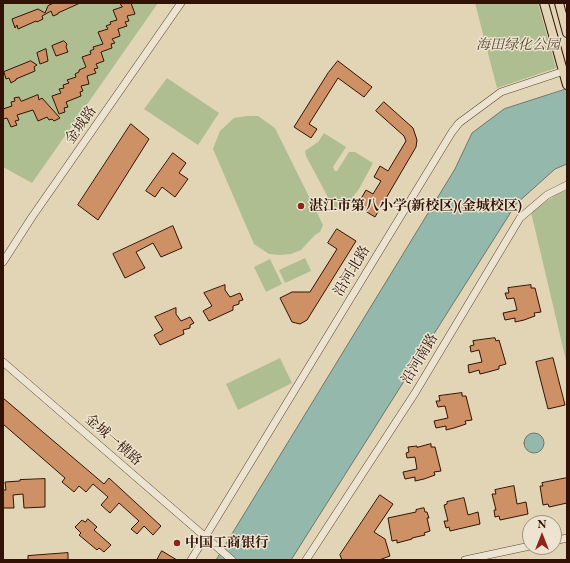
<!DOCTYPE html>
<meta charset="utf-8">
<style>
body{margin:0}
#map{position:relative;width:570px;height:563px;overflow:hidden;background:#e1d5b6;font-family:"EB Garamond",serif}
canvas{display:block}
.frame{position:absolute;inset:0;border:4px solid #321204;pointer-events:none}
.north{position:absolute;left:522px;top:515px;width:40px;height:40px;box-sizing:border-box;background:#ece4d0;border:1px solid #a2907e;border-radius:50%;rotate:0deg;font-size:11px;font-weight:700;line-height:16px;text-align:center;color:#321204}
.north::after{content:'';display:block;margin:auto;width:14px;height:18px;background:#8f2418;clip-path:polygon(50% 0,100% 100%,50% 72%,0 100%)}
</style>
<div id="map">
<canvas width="570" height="563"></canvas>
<div class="frame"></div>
<div class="north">N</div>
</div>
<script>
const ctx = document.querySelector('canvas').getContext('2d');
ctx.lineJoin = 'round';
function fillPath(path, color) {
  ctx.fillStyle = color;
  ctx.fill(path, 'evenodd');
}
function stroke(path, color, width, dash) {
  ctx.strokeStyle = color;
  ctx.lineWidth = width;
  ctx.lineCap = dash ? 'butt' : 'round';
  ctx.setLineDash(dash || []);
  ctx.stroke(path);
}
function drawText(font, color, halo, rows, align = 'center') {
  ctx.font = font + ' "EB Garamond","Noto Serif SC",serif';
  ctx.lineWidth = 3;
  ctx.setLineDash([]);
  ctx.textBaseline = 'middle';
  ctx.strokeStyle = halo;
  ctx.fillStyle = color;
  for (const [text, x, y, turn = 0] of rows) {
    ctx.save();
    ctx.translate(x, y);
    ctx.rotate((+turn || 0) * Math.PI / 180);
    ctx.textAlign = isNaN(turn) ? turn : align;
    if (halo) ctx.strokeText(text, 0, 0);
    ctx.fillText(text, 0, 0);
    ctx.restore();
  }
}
const green = new Path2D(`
 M 3,3 L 158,3 L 32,183 L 3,167 Z
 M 475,3 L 538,3 L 556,68 L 497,88 Z
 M 167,78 L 219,113 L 198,145 L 144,109 Z
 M 247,116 L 258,116 L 275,128 L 323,225 L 320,232 L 315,235 L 301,250 L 291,254 L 281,255 L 269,254 L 254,244 L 213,149 L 220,131 L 234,118 Z
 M 324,133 L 346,147 L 333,167 L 335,171 L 337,171 L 349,152 L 355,152 L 373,163 L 359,189 L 352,198 L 346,210 L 343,211 L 332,205 L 306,156 L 305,151 L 318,142 Z
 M 567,190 L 567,365 L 531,212 L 557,194 Z
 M 305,258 L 311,271 L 285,283 L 279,270 Z
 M 270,259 L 282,284 L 266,292 L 254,267 Z
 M 280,358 L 292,383 L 238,410 L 226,384 Z`);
const water = new Path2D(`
 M 567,89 L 567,164 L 555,169 L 516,204 L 291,560 L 216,560 L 455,169 L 472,133 L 504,109 Z
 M524 443a10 10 0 1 1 20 0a10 10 0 1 1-20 0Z`);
const building = new Path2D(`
 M 54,3 L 80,3 L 58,13 L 58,14 L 53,16 L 51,11 L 42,16 L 43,19 L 37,22 L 36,21 L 18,29 L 17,25 L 15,28 L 12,19 L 38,9 L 45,13 L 48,6 Z
 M 120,3 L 131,3 L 135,14 L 127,16 L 129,21 L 125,22 L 127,26 L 118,29 L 120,36 L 112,39 L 115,43 L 111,44 L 112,48 L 101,52 L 104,61 L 96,64 L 98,68 L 94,69 L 96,73 L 87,76 L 89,84 L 81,86 L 83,91 L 80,92 L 81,96 L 66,102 L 68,107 L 64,108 L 65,112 L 59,114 L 52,96 L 61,93 L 59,89 L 64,88 L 63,85 L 69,83 L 67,80 L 76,77 L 75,74 L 79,72 L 79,70 L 86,67 L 82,57 L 91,54 L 90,51 L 94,49 L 93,47 L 103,44 L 98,32 L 108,29 L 106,26 L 111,24 L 110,22 L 117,20 L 113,10 L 122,7 Z
 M 64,41 L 67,44 L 66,47 L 68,52 L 56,56 L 52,46 Z
 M 46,49 L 48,61 L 40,64 L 37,53 Z
 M 31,61 L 37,65 L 34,67 L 35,71 L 16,79 L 16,80 L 11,83 L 9,78 L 6,79 L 4,72 Z
 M 338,61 L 372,87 L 364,97 L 338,78 L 309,124 L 317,129 L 311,138 L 294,127 L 328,73 Z
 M 38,95 L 39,100 L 42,98 L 60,118 L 54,121 L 52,119 L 49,120 L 47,117 L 38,121 L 33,110 L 17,115 L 19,120 L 15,121 L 17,125 L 11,127 L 7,118 L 3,119 L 3,109 L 12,106 L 11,102 L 15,101 L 14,98 L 19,97 L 21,101 Z
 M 384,102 L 413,128 L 417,140 L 416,147 L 375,217 L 357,206 L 366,190 L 373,194 L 381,181 L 374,177 L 380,166 L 388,171 L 406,141 L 404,136 L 376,111 Z
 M 131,124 L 149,139 L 98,220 L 78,205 Z
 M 173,153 L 186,163 L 179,173 L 188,179 L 175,197 L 162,187 L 155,197 L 146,191 Z
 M 173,226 L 182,248 L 161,257 L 153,243 L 136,252 L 145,268 L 125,278 L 113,254 Z
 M 337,229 L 356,241 L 307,320 L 300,324 L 292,322 L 280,298 L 292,292 L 310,292 L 337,249 L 328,243 Z
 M 225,285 L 225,290 L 230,297 L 240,293 L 243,300 L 239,301 L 239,304 L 233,306 L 233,310 L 209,321 L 203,311 L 212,306 L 204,293 Z
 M 531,285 L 531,288 L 535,288 L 541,312 L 534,313 L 535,316 L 524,320 L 515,322 L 515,318 L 505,320 L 503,313 L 517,310 L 514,298 L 507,299 L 505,293 L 509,293 L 508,288 Z
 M 176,308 L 176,314 L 181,321 L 190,317 L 194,323 L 190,325 L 190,328 L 183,330 L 184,334 L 160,345 L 154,335 L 163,330 L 155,317 Z
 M 495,338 L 496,341 L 499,340 L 506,364 L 499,366 L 499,369 L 488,372 L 480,374 L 479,370 L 469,373 L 468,365 L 482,362 L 479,350 L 471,352 L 470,346 L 474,345 L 473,341 Z
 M 553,358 L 565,405 L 548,409 L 536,362 Z
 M 462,393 L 462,396 L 466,396 L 472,420 L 465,421 L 466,424 L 454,428 L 446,430 L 446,426 L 436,428 L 434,421 L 448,418 L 445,406 L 438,407 L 436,401 L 440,401 L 439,396 Z
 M 3,398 L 104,484 L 109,478 L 161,526 L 153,535 L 144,526 L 137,534 L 131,529 L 139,521 L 119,503 L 110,513 L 101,505 L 108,497 L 93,484 L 86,492 L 79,486 L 74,492 L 62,482 L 65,478 L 3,424 Z
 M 431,444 L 431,447 L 435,447 L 441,471 L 434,472 L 435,475 L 424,479 L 415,481 L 415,477 L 405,479 L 403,472 L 417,469 L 415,457 L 407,458 L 406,453 L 409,452 L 408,447 L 417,446 L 417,447 Z
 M 567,478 L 567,503 L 549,507 L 548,504 L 543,505 L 540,486 L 543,486 L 542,483 Z
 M 45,479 L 45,507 L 24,508 L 23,494 L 13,495 L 14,508 L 3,508 L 3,490 L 6,490 L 5,482 L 20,481 L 20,480 Z
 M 514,486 L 517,504 L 526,502 L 528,514 L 500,520 L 499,516 L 495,517 L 494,510 L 496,510 L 492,494 L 496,494 L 495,490 Z
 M 380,495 L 393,504 L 374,532 L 385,539 L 390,556 L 379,560 L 342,560 L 340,555 Z
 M 464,498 L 468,515 L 478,512 L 480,524 L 450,531 L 449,527 L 446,528 L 444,521 L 448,521 L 444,505 L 447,504 L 447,502 Z
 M 424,508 L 425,512 L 427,512 L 429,518 L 427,518 L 430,531 L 424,533 L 425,535 L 412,538 L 412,539 L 397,543 L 397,540 L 392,541 L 388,518 L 416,512 L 416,510 Z
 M 88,519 L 97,527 L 94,530 L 111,545 L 104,552 L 99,548 L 97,550 L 79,535 L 81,533 L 75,527 L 82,520 L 85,522 Z
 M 162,551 L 177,560 L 157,560 Z
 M 68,553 L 68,560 L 28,560 L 28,556 Z`);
const minor = new Path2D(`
 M 3,262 L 32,217 L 181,3
 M 3,362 L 232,560
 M 554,541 L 567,538
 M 191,560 L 452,132 L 459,123 L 501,92 L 567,70
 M 306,560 L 415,393 L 520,218 L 547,195 L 567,185
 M 465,560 L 530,546`);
const major = new Path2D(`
 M 544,3 L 567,85
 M 559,3 L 567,33`);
const markers = [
 [301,206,4,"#8f2418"],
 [177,543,4,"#8f2418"]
];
const parkNames = [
 ["海田绿化公园",518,45]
];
const streetNames = [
 ["金城路",81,125,-55],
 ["沿河北路",352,271,-59],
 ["沿河南路",420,359,-59],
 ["金城一横路",113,440,41]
];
const poiNames = [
 ["湛江市第八小学(新校区)(金城校区)",309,206],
 ["中国工商银行",185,543]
];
fillPath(green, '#afbe91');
fillPath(water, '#94b9ac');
stroke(water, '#6d7669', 1);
fillPath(building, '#ce9166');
stroke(building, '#321204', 1);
stroke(minor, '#5e4330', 8);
stroke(major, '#321204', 10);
stroke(minor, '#ece4d0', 7);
stroke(major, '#e1d5b6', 8);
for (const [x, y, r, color] of markers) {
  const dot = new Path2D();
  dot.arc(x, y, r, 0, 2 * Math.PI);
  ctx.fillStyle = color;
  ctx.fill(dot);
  stroke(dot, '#ece4d0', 1.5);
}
drawText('italic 14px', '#58462e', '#ece4d0', parkNames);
drawText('14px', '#321204', '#ece4d0', streetNames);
drawText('bold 14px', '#321204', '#ece4d0', poiNames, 'left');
</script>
